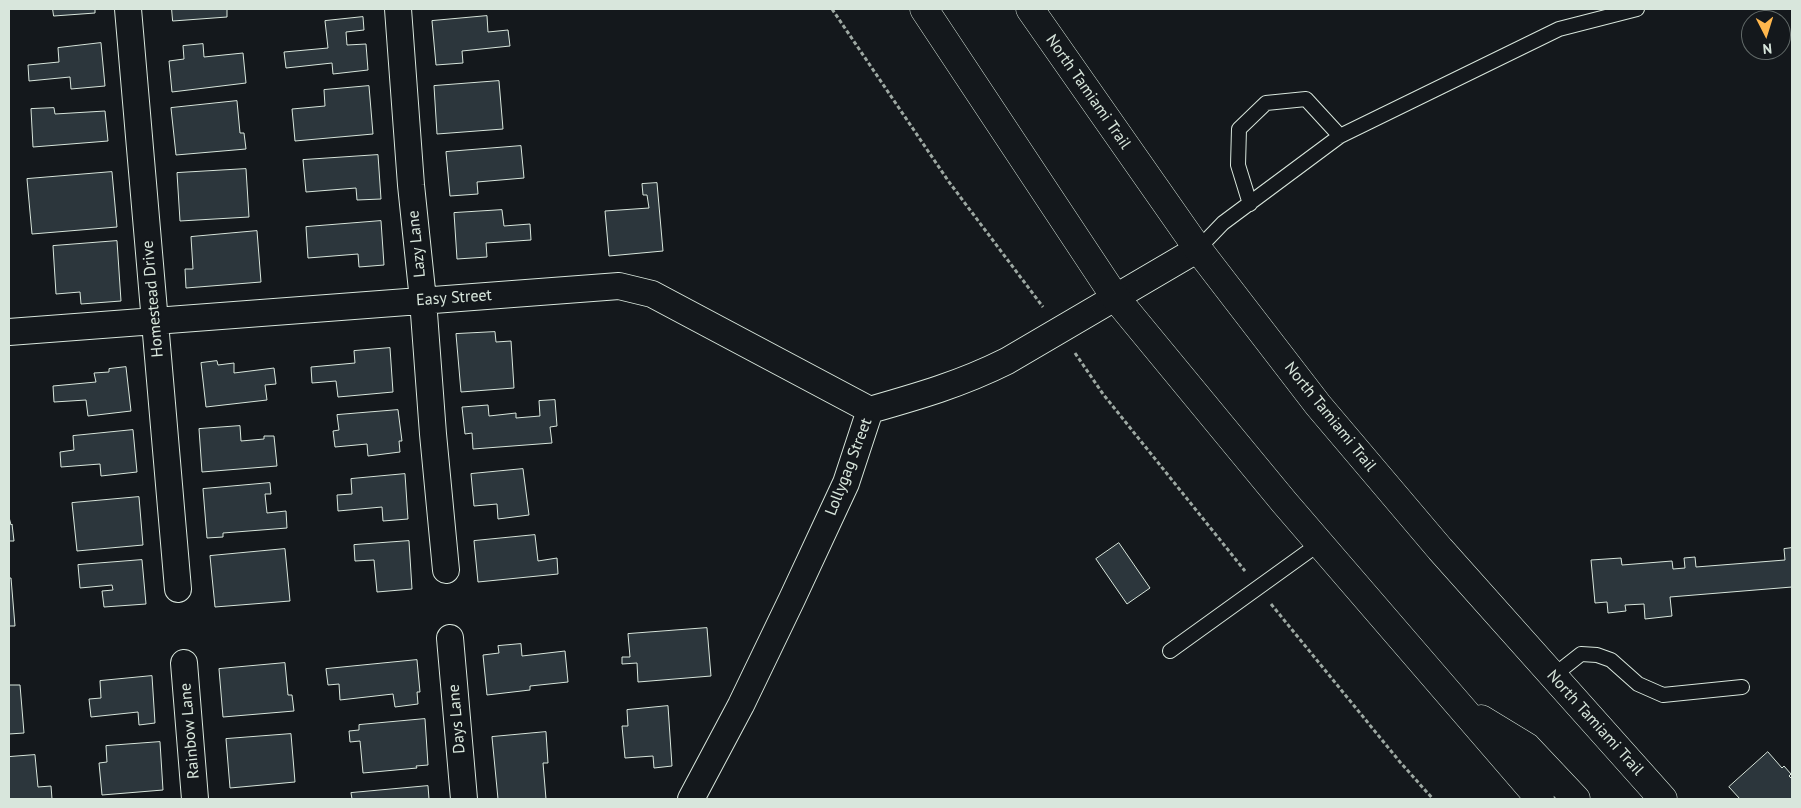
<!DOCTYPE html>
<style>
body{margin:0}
#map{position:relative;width:1801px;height:808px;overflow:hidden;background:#14181c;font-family:"PT Sans",sans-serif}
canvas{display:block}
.frame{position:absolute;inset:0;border:10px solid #d8e6dc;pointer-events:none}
.north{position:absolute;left:1741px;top:10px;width:50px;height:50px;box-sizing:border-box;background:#14181c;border:1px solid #626a69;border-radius:50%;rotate:175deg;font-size:14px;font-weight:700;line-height:20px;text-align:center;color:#d8e6dc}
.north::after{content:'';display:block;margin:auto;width:18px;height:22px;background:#ffb74d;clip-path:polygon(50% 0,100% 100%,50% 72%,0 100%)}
</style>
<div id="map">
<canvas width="1801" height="808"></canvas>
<div class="frame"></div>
<div class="north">N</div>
</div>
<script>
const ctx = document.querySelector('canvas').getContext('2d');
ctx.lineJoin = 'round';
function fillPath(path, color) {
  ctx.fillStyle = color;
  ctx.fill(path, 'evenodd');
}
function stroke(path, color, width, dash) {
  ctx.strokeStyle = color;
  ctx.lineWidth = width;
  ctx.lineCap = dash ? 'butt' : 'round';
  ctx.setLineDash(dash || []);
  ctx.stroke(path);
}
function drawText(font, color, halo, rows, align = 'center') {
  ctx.font = font + ' "PT Sans",sans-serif';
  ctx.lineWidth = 4;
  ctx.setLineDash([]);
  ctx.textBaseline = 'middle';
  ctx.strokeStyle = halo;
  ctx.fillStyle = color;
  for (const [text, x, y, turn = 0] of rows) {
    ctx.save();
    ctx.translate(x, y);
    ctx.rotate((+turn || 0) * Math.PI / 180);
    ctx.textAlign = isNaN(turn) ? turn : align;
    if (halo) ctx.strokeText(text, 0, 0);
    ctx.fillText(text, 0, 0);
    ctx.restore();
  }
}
const building = new Path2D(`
 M 53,9 L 95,9 L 95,13 L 54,16 Z
 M 172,9 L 227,9 L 227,17 L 173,21 Z
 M 487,16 L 488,32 L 508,30 L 510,46 L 462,51 L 463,63 L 436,65 L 432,21 Z
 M 363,17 L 364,30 L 346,32 L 347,45 L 366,44 L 368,70 L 333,74 L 332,63 L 286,68 L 284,52 L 328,48 L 325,21 Z
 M 101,43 L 105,86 L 71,89 L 70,77 L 29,81 L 28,65 L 59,62 L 58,48 Z
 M 203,44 L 204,57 L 243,53 L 246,83 L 172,92 L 169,61 L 184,59 L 183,46 Z
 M 499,81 L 503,129 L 437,134 L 434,86 Z
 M 369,86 L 373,134 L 295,141 L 292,109 L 325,106 L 324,90 Z
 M 237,101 L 240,133 L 244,133 L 246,149 L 176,155 L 171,108 Z
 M 54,108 L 55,114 L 105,111 L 108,141 L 33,147 L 31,109 Z
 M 521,146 L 524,178 L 477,182 L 478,194 L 450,196 L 446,152 Z
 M 378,155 L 381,199 L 357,200 L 356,188 L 306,192 L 303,160 Z
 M 246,169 L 249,217 L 180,221 L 177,173 Z
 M 112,172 L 117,227 L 32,234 L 27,179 Z
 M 657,183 L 663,251 L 609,256 L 605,211 L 649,208 L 647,195 L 643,195 L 642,184 Z
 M 502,210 L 504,226 L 530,224 L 531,240 L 486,243 L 487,257 L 457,259 L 454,213 Z
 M 381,221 L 384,265 L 359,267 L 358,254 L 308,258 L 306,227 Z
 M 257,231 L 261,282 L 186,288 L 185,269 L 193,269 L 191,237 Z
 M 117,241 L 121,301 L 81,304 L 80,292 L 56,294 L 53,246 Z
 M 495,332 L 496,342 L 511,341 L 514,388 L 461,392 L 456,334 Z
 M 390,348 L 393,392 L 338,397 L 336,381 L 312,383 L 311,367 L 355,363 L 354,351 Z
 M 217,361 L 218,365 L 234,363 L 234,373 L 274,368 L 276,384 L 265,385 L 267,400 L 206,407 L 201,363 Z
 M 126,367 L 131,411 L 88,416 L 86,400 L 54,402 L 53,386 L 96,382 L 94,373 L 109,372 L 109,369 Z
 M 555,400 L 557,426 L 550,427 L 552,443 L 473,449 L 472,433 L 465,434 L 462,407 L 488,405 L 489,416 L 516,413 L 516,418 L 540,416 L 539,401 Z
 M 398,410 L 402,441 L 399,441 L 400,452 L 368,456 L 367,444 L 335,447 L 333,431 L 339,430 L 337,415 Z
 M 240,426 L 241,441 L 264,439 L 264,436 L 274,436 L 277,466 L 202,472 L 199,429 Z
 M 133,430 L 137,472 L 101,476 L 100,464 L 61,467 L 60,452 L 74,450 L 73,436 Z
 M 523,469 L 529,515 L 498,519 L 497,504 L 474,506 L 471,474 Z
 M 405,474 L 408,519 L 383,521 L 382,507 L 338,511 L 337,495 L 352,494 L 351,479 Z
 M 270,483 L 271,494 L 265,494 L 267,513 L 286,511 L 287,528 L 223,533 L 223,537 L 207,538 L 203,489 Z
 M 139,497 L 143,545 L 77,551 L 72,503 Z
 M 9,517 L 11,525 L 12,524 L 14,541 L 9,541 Z
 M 535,535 L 538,561 L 557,558 L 558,574 L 478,582 L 474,541 Z
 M 409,541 L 412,589 L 377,592 L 374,560 L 355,561 L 354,545 Z
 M 1119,543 L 1150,588 L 1127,604 L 1096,559 Z
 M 1792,548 L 1792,587 L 1670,597 L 1672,616 L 1645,619 L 1644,604 L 1625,605 L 1626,611 L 1608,613 L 1607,602 L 1595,603 L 1591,560 L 1621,558 L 1622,565 L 1672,561 L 1673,569 L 1685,568 L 1684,558 L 1695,557 L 1696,567 L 1785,560 L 1784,549 Z
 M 285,549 L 290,601 L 215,607 L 210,556 Z
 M 142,560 L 146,604 L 104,607 L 102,591 L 113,590 L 112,585 L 80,588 L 78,565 Z
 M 9,578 L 11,578 L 15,626 L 9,626 Z
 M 707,628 L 711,676 L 638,682 L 637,663 L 622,664 L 622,657 L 630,657 L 628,634 Z
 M 521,644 L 522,656 L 565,651 L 568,682 L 530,686 L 530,690 L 487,695 L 483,655 L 499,653 L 498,646 Z
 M 417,660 L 420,692 L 417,692 L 418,704 L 395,707 L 393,694 L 340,700 L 339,684 L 328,685 L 326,669 Z
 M 285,663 L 288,695 L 292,695 L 294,711 L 223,717 L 219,669 Z
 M 152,676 L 155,723 L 139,725 L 138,712 L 91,717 L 89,699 L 101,698 L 100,681 Z
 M 9,685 L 20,685 L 24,733 L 9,734 Z
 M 668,706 L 672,766 L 654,768 L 653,756 L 625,758 L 622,726 L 628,726 L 627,710 Z
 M 425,719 L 428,765 L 416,766 L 417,768 L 363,773 L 360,741 L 350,742 L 349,731 L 359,730 L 359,725 Z
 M 546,732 L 548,763 L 543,763 L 546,799 L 498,799 L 492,737 Z
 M 291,734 L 295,782 L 230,788 L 226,739 Z
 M 160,742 L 163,790 L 102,795 L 99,763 L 107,762 L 106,746 Z
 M 1768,752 L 1782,768 L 1784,766 L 1791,774 L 1789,776 L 1792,779 L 1792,799 L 1740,799 L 1729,787 Z
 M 35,755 L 38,787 L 51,786 L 52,799 L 9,799 L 9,757 Z
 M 428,786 L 429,799 L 352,799 L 351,793 Z`);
const path = new Path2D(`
 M 832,9 L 949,182 L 1043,307
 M 1075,353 L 1103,394 L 1245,571
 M 1271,604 L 1400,762 L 1433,799`);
const service = new Path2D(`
 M 1250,204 L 1238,165 L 1239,129 L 1266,103 L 1306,99 L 1340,136
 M 1198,249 L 1223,223 L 1340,136 L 1559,29 L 1637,9
 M 1170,651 L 1320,543
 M 1553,676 L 1581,654 L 1597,655 L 1611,660 L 1638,684 L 1663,695 L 1742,687`);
const minor = new Path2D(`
 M 128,9 L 178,589
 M 398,9 L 411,185 L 423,300 L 433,434 L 446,570
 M 9,332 L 619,286 L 652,294 L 870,410
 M 450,638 L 464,799
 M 184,663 L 195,799
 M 691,799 L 741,705 L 792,599 L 846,483 L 870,410 C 919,396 961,384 1007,361 L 1198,249`);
const primary = new Path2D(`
 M 924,9 L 1115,297 L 1284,502 L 1540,799
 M 1030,9 L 1198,249 L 1318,405 L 1440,549 L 1663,799
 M 1481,719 L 1527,747 L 1576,799`);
const streetNames = [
 ["North Tamiami Trail",1088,92,55],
 ["Lazy Lane",417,244,-96],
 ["Easy Street",454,298,-4],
 ["Homestead Drive",153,299,-95],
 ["North Tamiami Trail",1330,417,51],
 ["Lollygag Street",849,467,-69],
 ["Days Lane",457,719,-95],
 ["North Tamiami Trail",1595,723,48],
 ["Rainbow Lane",190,731,-95]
];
fillPath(building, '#2c363c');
stroke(building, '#d8e6dc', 1);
stroke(service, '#d8e6dc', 16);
stroke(minor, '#d8e6dc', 28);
stroke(primary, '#d8e6dc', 29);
stroke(path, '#9da8a2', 3, [4, 2.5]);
stroke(service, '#14181c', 14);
stroke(minor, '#14181c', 26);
stroke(primary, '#14181c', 28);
drawText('16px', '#d8e6dc', '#14181c', streetNames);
</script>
